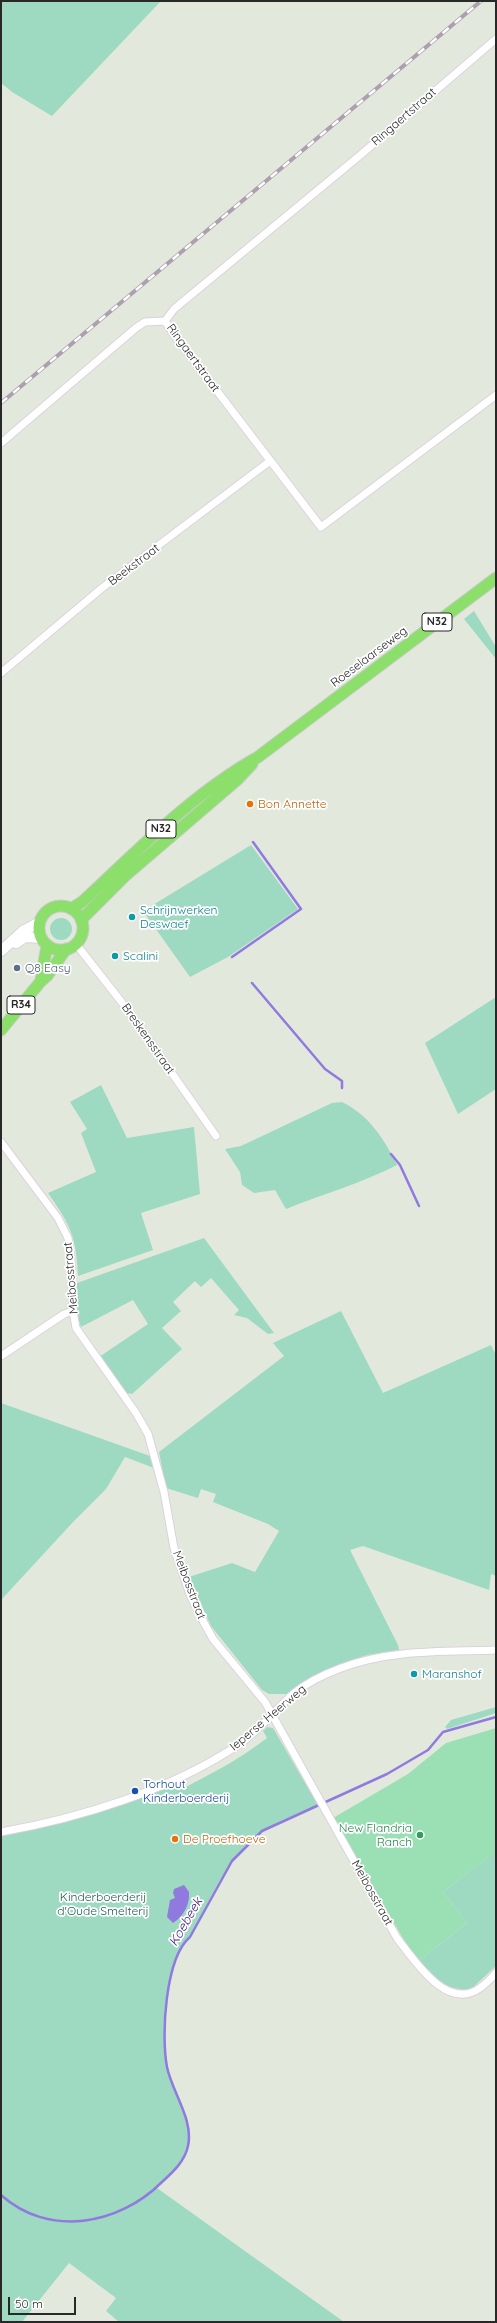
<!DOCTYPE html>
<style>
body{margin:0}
#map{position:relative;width:497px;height:2323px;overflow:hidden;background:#e2e9dc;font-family:Quicksand,sans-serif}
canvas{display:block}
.frame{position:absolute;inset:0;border:2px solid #282828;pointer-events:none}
.scale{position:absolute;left:8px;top:2297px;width:68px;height:18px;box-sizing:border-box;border:2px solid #282828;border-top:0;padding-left:5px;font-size:12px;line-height:14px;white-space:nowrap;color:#282828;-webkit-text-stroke:3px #fff;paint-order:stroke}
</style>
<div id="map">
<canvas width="497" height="2323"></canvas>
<div class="frame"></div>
<div class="scale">50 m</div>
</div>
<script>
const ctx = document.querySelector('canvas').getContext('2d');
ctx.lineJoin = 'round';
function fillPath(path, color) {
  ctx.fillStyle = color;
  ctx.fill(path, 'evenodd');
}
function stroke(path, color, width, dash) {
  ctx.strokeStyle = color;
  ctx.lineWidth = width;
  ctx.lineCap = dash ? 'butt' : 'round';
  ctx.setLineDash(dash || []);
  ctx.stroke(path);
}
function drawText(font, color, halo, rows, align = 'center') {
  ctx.font = font + ' Quicksand,sans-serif';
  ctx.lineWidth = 3.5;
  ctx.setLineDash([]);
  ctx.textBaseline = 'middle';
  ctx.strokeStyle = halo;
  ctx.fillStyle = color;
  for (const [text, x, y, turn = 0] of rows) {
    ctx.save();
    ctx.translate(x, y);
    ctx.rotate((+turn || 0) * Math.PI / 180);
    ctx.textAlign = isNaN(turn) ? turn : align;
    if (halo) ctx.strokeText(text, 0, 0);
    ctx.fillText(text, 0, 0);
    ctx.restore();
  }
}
const green = new Path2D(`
 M 1,1 L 161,1 L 52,116 L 12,92 L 1,83 Z
 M 474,611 L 496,647 L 496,659 L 464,619 Z
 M 251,845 L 298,909 L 228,957 L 190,977 L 143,911 Z
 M50 929a11 11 0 1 1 22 0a11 11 0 1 1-22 0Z
 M 496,997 L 496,1089 L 458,1114 L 425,1043 Z
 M 101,1085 L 127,1138 L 194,1127 L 200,1194 L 141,1213 L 153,1250 L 78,1276 C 76,1236 71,1226 48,1193 L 96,1172 L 81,1133 L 87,1129 L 70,1102 Z
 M 342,1102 C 368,1114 385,1140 397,1165 C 362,1183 323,1194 286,1209 L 275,1190 L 254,1193 L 242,1185 L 240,1172 L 225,1149 L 241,1146 L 332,1103 Z
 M 204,1238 L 274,1333 L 268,1334 L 247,1318 L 234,1315 L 239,1310 L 211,1278 L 201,1287 L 195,1281 L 173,1302 L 181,1311 L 162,1328 L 182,1349 L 132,1394 L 127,1393 L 99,1357 L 148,1324 L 133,1300 L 81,1327 L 77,1315 L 77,1283 Z
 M 341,1311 L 383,1393 L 491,1345 L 496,1355 L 496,1576 L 491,1574 L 489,1590 L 363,1546 L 350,1550 L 398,1645 L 399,1650 L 367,1655 L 341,1664 L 313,1677 L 286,1694 L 269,1694 L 262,1690 L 211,1626 L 189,1577 L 232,1563 L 255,1572 L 279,1531 L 268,1524 L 213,1502 L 216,1494 L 201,1489 L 198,1498 L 166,1488 L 159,1452 L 284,1356 L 273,1343 Z
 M 1,1403 L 150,1456 L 154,1468 L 125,1457 L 106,1489 L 74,1521 L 1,1600 Z
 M 496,1707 L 496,1713 L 447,1729 L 445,1727 L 451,1720 Z
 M 267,1727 L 273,1728 L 318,1805 C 300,1813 279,1820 263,1831 C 227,1855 210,1901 190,1937 C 164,1959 160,2037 167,2068 C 173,2093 192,2118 188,2144 C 186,2163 168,2175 157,2188 L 344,2322 L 119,2322 L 106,2311 L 116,2298 L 69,2263 L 22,2322 L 1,2322 L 1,1836 L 66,1822 L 174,1784 L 180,1790 C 211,1774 240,1759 267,1738 L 263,1731 Z
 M 495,1852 L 496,1966 L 469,1991 L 445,1986 L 419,1961 L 467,1923 L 443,1892 Z`);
const pitch = new Path2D(`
 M 496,1728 L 496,1854 L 494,1853 L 443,1892 L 467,1923 L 419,1961 L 405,1942 L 333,1818 L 408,1774 L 446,1743 Z`);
const water = new Path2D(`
 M 184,1885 L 189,1892 C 190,1904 184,1916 173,1923 L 167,1917 L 170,1900 L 175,1898 L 173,1893 L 174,1889 Z`);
const stream = new Path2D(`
 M 232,957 L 301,909 L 253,842
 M 252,983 L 325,1069 L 342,1081 L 342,1088
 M 391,1154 L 400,1165 L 419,1206
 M 1,2195 C 49,2238 119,2225 162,2182 C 173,2172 185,2161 188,2146 C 194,2120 172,2092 167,2067 C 161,2036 165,1958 190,1937 L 232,1861 L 262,1831 L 387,1774 L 428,1750 L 443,1732 L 496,1717`);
const street = new Path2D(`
 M 165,321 L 175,336 L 321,527 L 496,395
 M 165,321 L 174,309 L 358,157 L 496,39
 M 1,443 L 137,327 L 145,322 L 165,321
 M 1,673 L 102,588 L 270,461
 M 76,944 L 127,1009 L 216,1136
 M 1,1142 L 58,1218 L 68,1238 L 71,1261 L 73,1311 L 76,1328 L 136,1413 L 148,1434 L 164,1492 L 174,1548 L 191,1597 L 203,1621 L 213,1639 L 265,1702 L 397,1938 C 414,1960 447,2012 480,1988 C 486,1984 491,1978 496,1973
 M 1,1356 L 64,1314 L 73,1311
 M 1,1832 C 80,1818 171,1790 238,1745 C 259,1731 274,1711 293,1694 C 306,1683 325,1674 341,1668 C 390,1649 444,1652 496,1650`);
const secondary = new Path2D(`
 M 16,943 L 25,937 L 42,938
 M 1,951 L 23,931 L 40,922`);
const primary = new Path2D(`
 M39 928a22 22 0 1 1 44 0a22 22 0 1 1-44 0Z
 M 71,909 L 82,902 C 137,851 192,794 258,757 L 496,578
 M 81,920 L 126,875 L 238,779 L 252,764
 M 41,980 L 47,945
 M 1,1030 L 41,981 L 47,976 L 66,949`);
const rail = new Path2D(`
 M 1,403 L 481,1`);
const markers = [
 [250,804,4,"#e8710a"],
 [132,917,4,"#0f9aa8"],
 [115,956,4,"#0f9aa8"],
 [17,968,4,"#5c6f8a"],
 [414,1674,4,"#0f9aa8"],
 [135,1791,4,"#1a4fb4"],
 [420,1835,4,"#2e9e5b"],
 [175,1839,4,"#e8710a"]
];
const shields = [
 [437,622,30],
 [161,829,30],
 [21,1005,28]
];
const shieldNames = [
 ["N32",437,622],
 ["N32",161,829],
 ["R34",21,1005]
];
const streetNames = [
 ["Ringaertstraat",404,117,-41],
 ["Ringaertstraat",193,358,54],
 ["Beekstraat",134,565,-37],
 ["Roeselaarseweg",369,657,-37],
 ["Breskensstraat",148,1039,55],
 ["Meibosstraat",71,1278,-95],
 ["Meibosstraat",189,1585,69],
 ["Ieperse Heerweg",268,1718,-40],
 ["Meibosstraat",372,1893,61]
];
const foodNames = [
 ["Bon Annette",258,804],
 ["De Proefhoeve",183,1839]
];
const cultureNames = [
 ["Schrijnwerken",140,910],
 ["Deswaef",140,924],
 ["Scalini",123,956],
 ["Maranshof",422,1674]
];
const serviceNames = [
 ["Q8 Easy",25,968]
];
const transitNames = [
 ["Torhout",143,1784],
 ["Kinderboerderij",143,1798]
];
const leisureNames = [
 ["New Flandria",412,1828],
 ["Ranch",412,1842]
];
const parkNames = [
 ["Kinderboerderij",103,1897],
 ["d'Oude Smelterij",103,1911]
];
const waterNames = [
 ["Koebeek",186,1922,-60]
];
fillPath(green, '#9ed9c2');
fillPath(pitch, '#9be0b5');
fillPath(water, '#907adf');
stroke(stream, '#907adf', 2.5);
stroke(street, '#dcd1df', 9);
stroke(secondary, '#dcd1df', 12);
stroke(primary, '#cbcbcb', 13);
stroke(street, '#fff', 7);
stroke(secondary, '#fff', 10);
stroke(primary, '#8bdf6a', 11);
stroke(rail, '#ad9fb0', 4);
stroke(rail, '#fff', 2.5, [8]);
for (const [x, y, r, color] of markers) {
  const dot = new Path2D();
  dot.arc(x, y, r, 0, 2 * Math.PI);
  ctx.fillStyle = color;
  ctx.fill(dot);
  stroke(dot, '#fff', 1.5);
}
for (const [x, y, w] of shields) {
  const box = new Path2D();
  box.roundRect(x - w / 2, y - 9, w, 18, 3);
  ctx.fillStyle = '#fff';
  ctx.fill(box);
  stroke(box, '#282828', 1);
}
drawText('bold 11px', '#282828', null, shieldNames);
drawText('12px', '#282828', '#fff', streetNames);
drawText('12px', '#c56008', '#fff', foodNames, 'left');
drawText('12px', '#0d838f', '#fff', cultureNames, 'left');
drawText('12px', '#4e5e75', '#fff', serviceNames, 'left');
drawText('12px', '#164399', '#fff', transitNames, 'left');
drawText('12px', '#27864d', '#fff', leisureNames, 'right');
drawText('12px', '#225c4d', '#fff', parkNames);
drawText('italic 13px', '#3d1d88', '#fff', waterNames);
</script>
